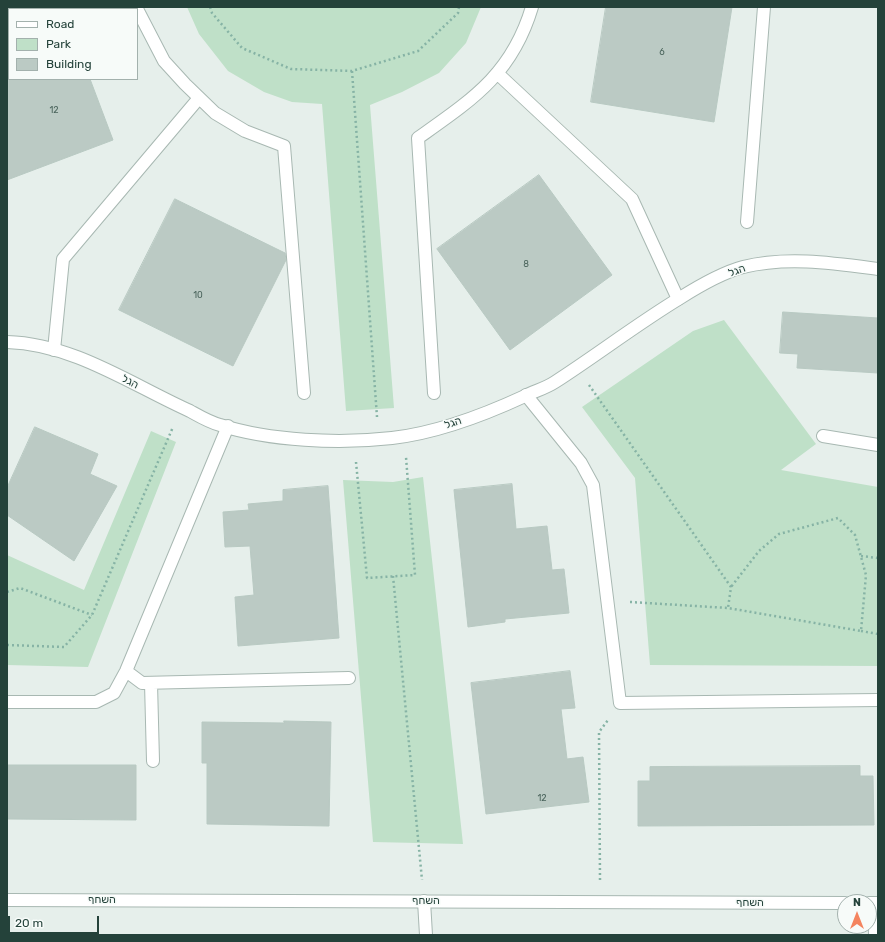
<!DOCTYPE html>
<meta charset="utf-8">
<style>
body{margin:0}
#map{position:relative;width:885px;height:942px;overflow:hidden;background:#e6efeb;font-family:Rubik,sans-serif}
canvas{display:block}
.frame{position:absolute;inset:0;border:8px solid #24423a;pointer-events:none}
.legend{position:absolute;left:8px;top:8px;width:130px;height:72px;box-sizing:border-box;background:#f7fbf9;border:1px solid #a3b1ad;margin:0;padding:5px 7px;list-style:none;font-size:12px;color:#24423a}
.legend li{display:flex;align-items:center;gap:8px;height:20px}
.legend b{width:20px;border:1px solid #a3b1ad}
.north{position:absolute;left:837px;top:894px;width:40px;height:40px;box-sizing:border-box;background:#f7fbf9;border:1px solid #a3b1ad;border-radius:50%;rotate:0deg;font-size:11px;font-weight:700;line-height:16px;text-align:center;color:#24423a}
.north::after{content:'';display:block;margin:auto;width:14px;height:18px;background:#f4845f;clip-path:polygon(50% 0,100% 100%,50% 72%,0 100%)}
.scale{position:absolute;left:8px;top:916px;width:91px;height:18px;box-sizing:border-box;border:2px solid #24423a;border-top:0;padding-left:5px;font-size:12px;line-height:14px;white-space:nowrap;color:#24423a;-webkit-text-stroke:3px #f7fbf9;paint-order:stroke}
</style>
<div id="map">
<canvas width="885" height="942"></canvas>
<div class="frame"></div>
<ul class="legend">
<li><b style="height:5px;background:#fff"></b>Road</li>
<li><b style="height:11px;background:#bfe0c8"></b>Park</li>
<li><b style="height:11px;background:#bbcac4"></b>Building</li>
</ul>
<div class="north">N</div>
<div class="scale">20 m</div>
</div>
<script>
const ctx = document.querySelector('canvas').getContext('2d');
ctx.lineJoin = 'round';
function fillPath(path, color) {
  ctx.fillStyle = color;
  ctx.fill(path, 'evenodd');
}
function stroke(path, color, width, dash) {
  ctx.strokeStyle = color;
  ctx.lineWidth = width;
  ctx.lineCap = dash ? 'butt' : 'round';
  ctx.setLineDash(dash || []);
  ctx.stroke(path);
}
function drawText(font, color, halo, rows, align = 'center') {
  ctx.font = font + ' Rubik,Heebo,sans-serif';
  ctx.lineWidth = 3;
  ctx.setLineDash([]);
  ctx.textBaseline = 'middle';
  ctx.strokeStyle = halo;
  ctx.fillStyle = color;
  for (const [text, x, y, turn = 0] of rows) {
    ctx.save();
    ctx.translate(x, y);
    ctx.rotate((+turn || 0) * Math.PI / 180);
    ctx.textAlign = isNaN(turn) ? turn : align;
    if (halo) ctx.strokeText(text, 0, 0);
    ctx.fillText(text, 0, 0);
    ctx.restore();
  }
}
const green = new Path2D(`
 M 187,7 L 481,7 L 466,43 L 439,73 L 402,92 L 370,105 L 394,408 L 346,411 L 322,104 L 292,102 L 264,92 L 228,71 L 199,34 Z
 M 724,320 L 816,444 L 781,470 L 878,487 L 878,666 L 650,665 L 635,478 L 582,407 L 693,331 Z
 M 151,431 L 176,442 L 88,667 L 7,665 L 7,555 L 84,590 Z
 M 423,477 L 463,844 L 373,842 L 343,480 L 393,482 Z`);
const building = new Path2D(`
 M 606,7 L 732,7 L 714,122 L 591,102 Z
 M 7,79 L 90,79 L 113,140 L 7,180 Z
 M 539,175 L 612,275 L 510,350 L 437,249 Z
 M 175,199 L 285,253 L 286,260 L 233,366 L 119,310 Z
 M 783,312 L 878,318 L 878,373 L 797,368 L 798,354 L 780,353 Z
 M 35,427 L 98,454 L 90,474 L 117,486 L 74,561 L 7,515 L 7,488 Z
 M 512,484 L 516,529 L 547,526 L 552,570 L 564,569 L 569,613 L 505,619 L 505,622 L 468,627 L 454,490 Z
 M 328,486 L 339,638 L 238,646 L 235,597 L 254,595 L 250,546 L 225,547 L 223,512 L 249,510 L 248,504 L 283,501 L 283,490 Z
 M 570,671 L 575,708 L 561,709 L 567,759 L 583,757 L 589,802 L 486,814 L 471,683 Z
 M 284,721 L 331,722 L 329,826 L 207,824 L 207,763 L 202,763 L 202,722 L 284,723 Z
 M 7,765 L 136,765 L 136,820 L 7,819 Z
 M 860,766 L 860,776 L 873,776 L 874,825 L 638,826 L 638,781 L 650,781 L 650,767 Z`);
const path = new Path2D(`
 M 210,7 L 212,13 L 242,48 L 291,69 L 352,71 L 418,51 L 458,13 L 459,7
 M 352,71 L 377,417
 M 589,385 L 731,587 L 728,608
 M 356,462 L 367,578 L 415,575 L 406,457
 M 861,556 L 878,558
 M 393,576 L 422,880
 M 7,592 L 20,588 L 92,615
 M 630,602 L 728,608 L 861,631 L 866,575 L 855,535 L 838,518 L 779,534 L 759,551 L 731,587
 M 861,631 L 878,634
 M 7,645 L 64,647 L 92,615 L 173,427
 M 600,880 L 599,732 L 608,720`);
const lane = new Path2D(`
 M 136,7 L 164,61 L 185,84 L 215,113 L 245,131 L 284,146 L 304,393
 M 63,9 L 69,7
 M 7,28 L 9,27
 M 497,73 L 632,199 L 678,299
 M 747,222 L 764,7
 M 54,350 L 63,259 L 199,98
 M 434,393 L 418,138 C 473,99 512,74 532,7
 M 526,395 L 581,463 L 593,485 L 620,703 L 878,700
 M 823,436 L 878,445
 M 126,671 L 142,683 L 349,678
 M 151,683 L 153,761
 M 7,702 L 96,702 L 114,693 L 126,671 L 228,426
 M 424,901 L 426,935
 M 874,903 L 875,935`);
const street = new Path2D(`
 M 7,342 C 74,344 130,384 190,411 C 199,416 209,422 220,425 C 270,441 339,444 392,438 C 437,433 484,415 525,396 C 535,391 546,388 555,382 C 597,355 637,324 680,298 C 699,286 721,273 743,267 C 787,256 833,263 878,269
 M 7,900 L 845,903
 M 869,903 L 878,903`);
const numberNames = [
 ["6",662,52],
 ["12",54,110],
 ["8",526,264],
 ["10",198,295],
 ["12",542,798]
];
const streetNames = [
 ["הגל",737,271,-19],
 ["הגל",130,382,27],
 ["הגל",453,423,-18],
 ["השחף",102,900],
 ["השחף",426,901],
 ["השחף",750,903]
];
fillPath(green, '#bfe0c8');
fillPath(building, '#bbcac4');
stroke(building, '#b8c9c2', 1);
stroke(lane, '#a8b8b2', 14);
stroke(street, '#a8b8b2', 14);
stroke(path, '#86b3a5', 2.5, [2, 3]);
stroke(lane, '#fff', 12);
stroke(street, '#fff', 12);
drawText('9px', '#4a645c', null, numberNames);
drawText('11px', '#24423a', '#f7fbf9', streetNames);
</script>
